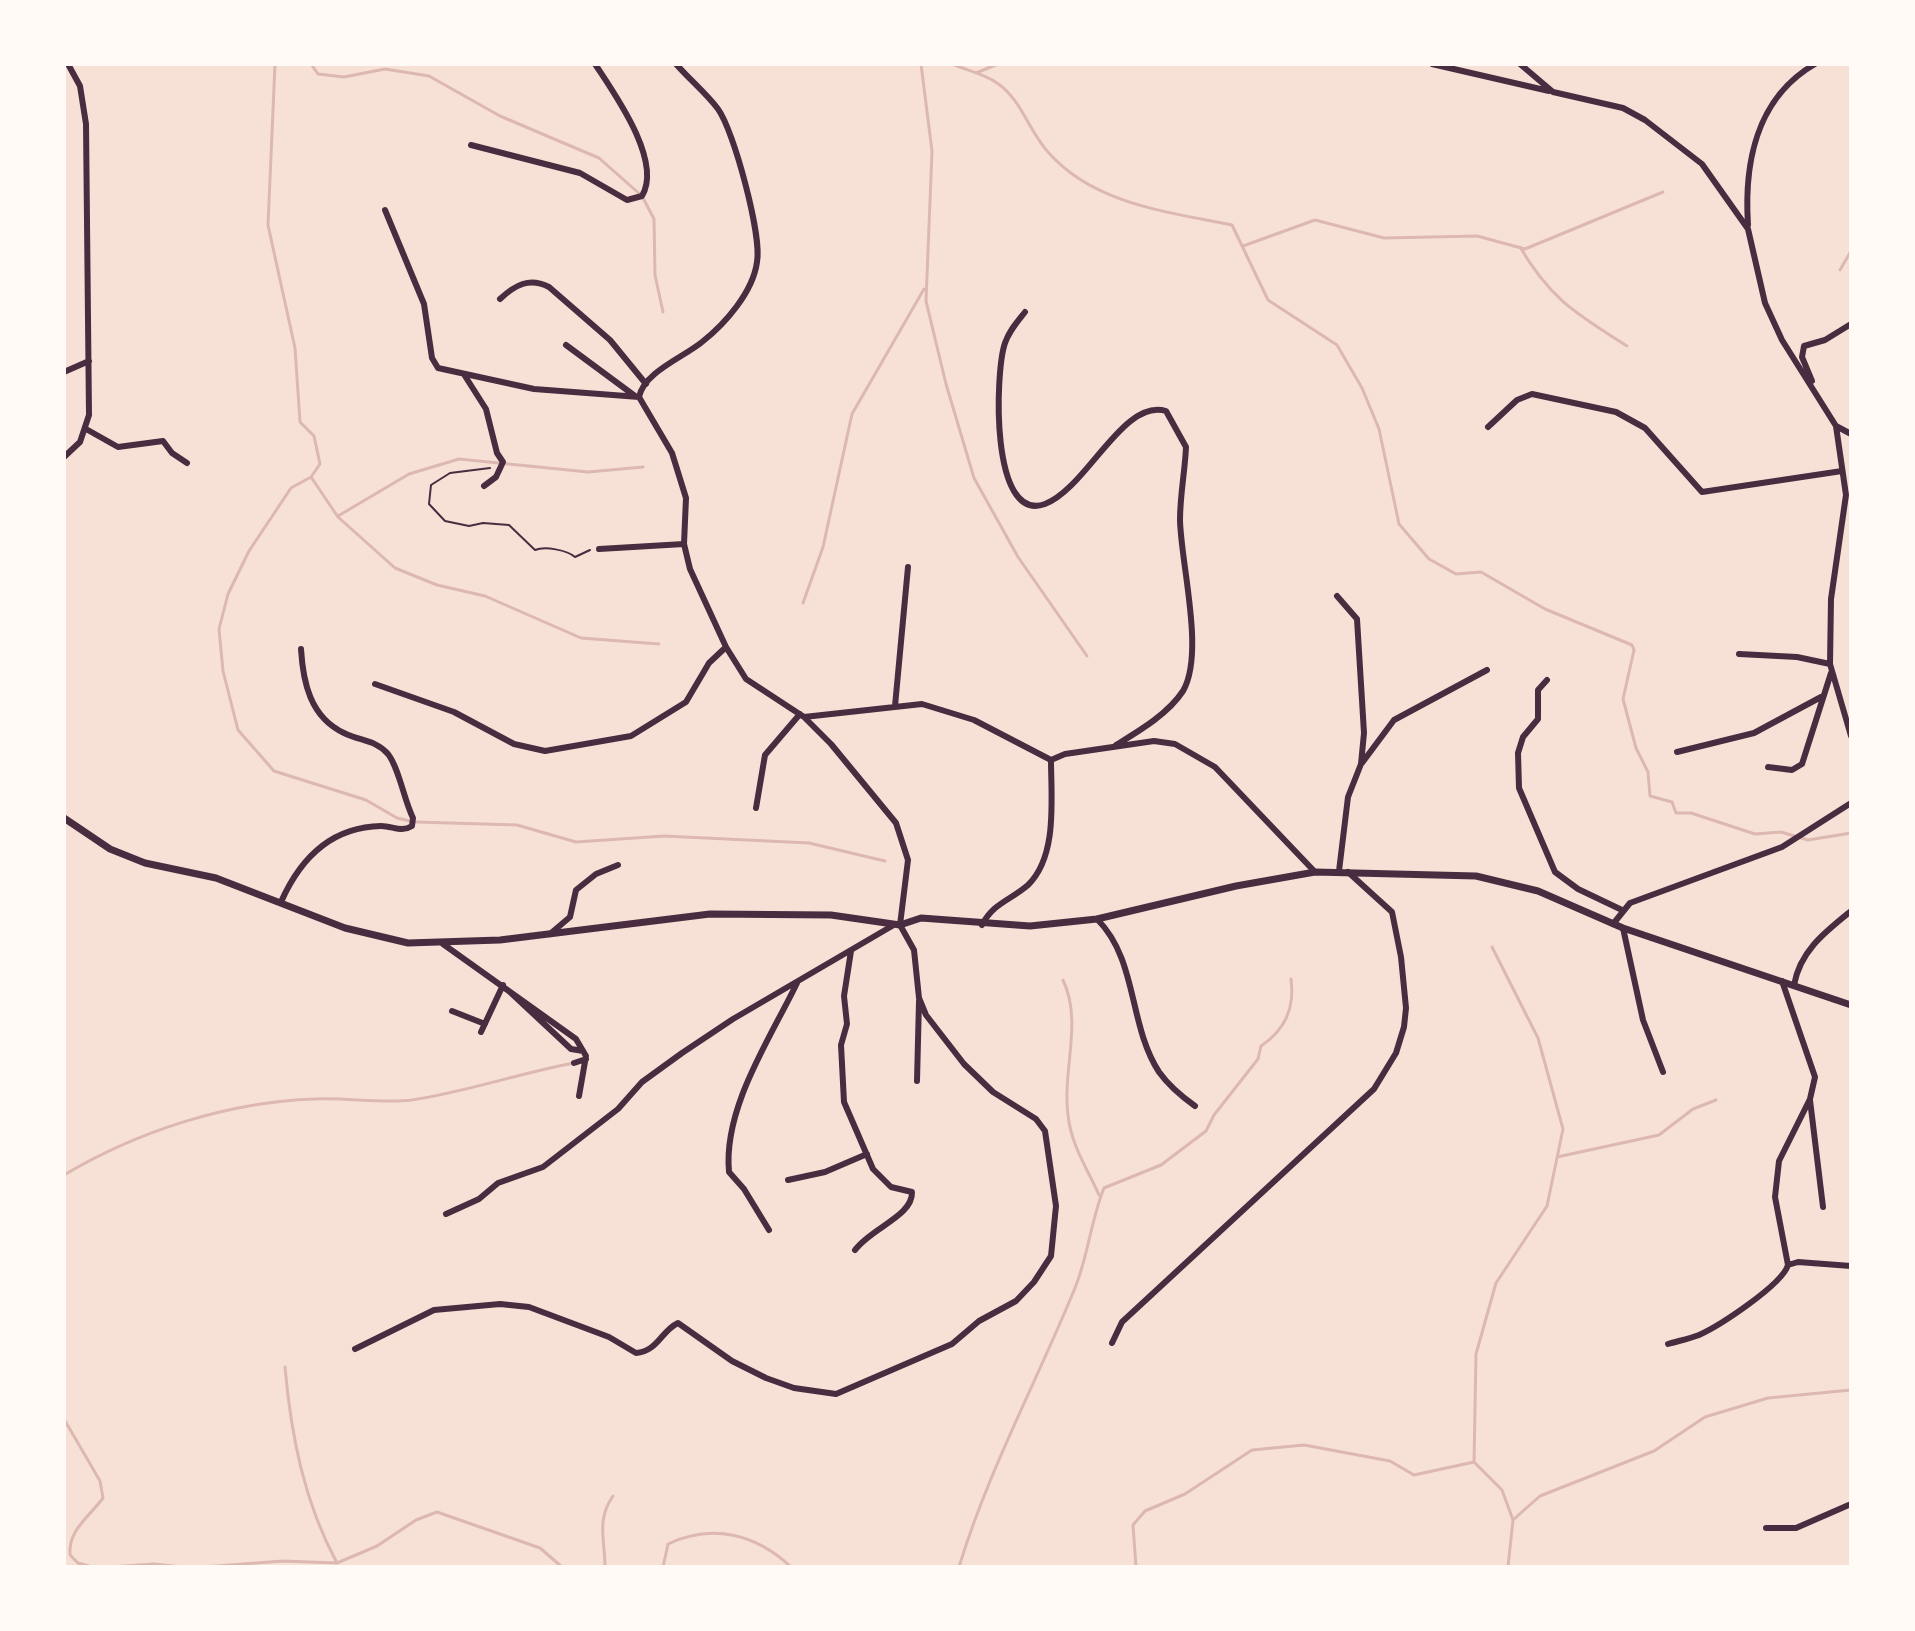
<!DOCTYPE html>
<style>
body{margin:0}
#map{position:relative;width:1915px;height:1631px;overflow:hidden;background:#f7e1d7;font-family:Poppins,sans-serif}
canvas{display:block}
.frame{position:absolute;inset:0;border:66px solid #fffaf5;pointer-events:none}
</style>
<div id="map">
<canvas width="1915" height="1631"></canvas>
<div class="frame"></div>
</div>
<script>
const ctx = document.querySelector('canvas').getContext('2d');
ctx.lineJoin = 'round';
function stroke(path, color, width, dash) {
  ctx.strokeStyle = color;
  ctx.lineWidth = width;
  ctx.lineCap = dash ? 'butt' : 'round';
  ctx.setLineDash(dash || []);
  ctx.stroke(path);
}
const stream = new Path2D(`
 M 275,64 L 268,225 L 295,348 L 300,422 L 314,436 L 320,464 L 311,477 L 291,488 L 249,551 L 228,594 L 219,629 L 223,671 L 238,730 L 274,771 L 366,800 L 397,818 L 410,821
 M 311,64 L 318,74 L 344,77 L 385,69 L 429,76 L 500,116 L 599,158 L 642,196 L 654,219 L 655,275 L 663,312
 M 921,64 L 932,151 L 926,301 L 946,384 L 974,478 L 1018,557 L 1087,656
 M 952,64 C 966,70 985,74 997,83 C 1021,99 1029,131 1048,152 C 1093,204 1168,212 1232,225 L 1268,300 L 1337,345 L 1362,388 L 1379,429 L 1399,524 L 1429,559 L 1456,574 L 1481,572 L 1545,609 L 1632,645 L 1634,650 L 1623,699 L 1636,748 L 1648,772 L 1650,796 L 1672,802 L 1676,813 L 1691,813 L 1755,834 L 1781,832 L 1808,840 L 1851,833
 M 976,73 L 998,64
 M 1243,246 L 1315,220 L 1384,238 L 1477,236 L 1525,249 L 1663,192
 M 1520,247 C 1551,300 1577,314 1627,346
 M 1840,270 L 1851,251
 M 311,477 L 338,517 L 395,568 L 437,585 L 485,596 L 581,638 L 659,644
 M 338,516 L 409,474 L 459,459 L 588,472 L 643,467
 M 803,603 L 823,547 L 852,414 L 924,289
 M 416,822 L 517,825 L 576,842 L 664,836 L 809,843 L 885,861
 M 1063,980 C 1083,1022 1062,1070 1068,1115 C 1071,1145 1087,1168 1099,1195
 M 1557,1157 L 1659,1135 L 1693,1109 L 1716,1100
 M 64,1175 C 138,1131 228,1102 314,1099 C 347,1097 379,1104 412,1100 C 466,1092 520,1073 574,1063
 M 285,1367 C 291,1435 304,1502 337,1563
 M 64,1419 L 100,1481 L 103,1498 C 89,1517 68,1530 70,1555 L 78,1563 L 92,1567
 M 1474,1462 L 1476,1354 L 1496,1283 L 1547,1206 L 1563,1129 L 1538,1038 L 1492,947
 M 1514,1519 L 1540,1496 L 1654,1451 L 1705,1417 L 1768,1398 L 1851,1390
 M 110,1567 L 154,1564 L 182,1567
 M 203,1567 L 283,1561 L 337,1563 L 377,1546 L 416,1520 L 437,1512 L 540,1548 L 562,1567
 M 605,1567 C 605,1540 596,1520 613,1496
 M 663,1567 L 668,1544 C 712,1523 756,1534 791,1567
 M 959,1567 C 988,1471 1037,1381 1075,1288 C 1088,1256 1091,1220 1104,1188 L 1161,1165 L 1206,1131 L 1214,1115 L 1258,1059 L 1261,1046 C 1285,1030 1295,1007 1291,979
 M 1136,1567 L 1133,1525 L 1145,1511 L 1185,1494 L 1252,1450 L 1304,1445 L 1390,1461 L 1414,1475 L 1474,1462 L 1502,1490 L 1513,1520 L 1508,1567`);
const path = new Path2D(`
 M 490,468 L 450,473 L 431,485 L 429,504 L 445,521 L 469,526 L 483,523 L 509,525 L 535,550 C 545,546 567,550 575,557 L 590,550`);
const minor = new Path2D(`
 M 676,64 C 689,79 706,93 718,109 C 734,131 762,236 757,262 C 753,292 725,324 702,342 C 684,357 644,372 639,397 L 672,453 L 686,498 L 684,544 L 690,569 L 726,647 L 746,679 L 804,717 L 922,704 L 974,720 L 1051,760 L 1065,754 L 1154,741 L 1175,744 L 1215,767 L 1315,872
 M 1432,64 L 1549,91
 M 1520,64 L 1553,92 L 1623,108 L 1645,120 L 1702,164 L 1748,229 L 1765,303 L 1782,340 L 1836,426 L 1851,434
 M 471,145 L 580,173 L 627,200 L 642,196 C 663,161 614,93 595,64
 M 385,210 L 424,304 L 432,358 L 438,368 L 534,389 L 639,397
 M 1748,225 C 1744,164 1756,98 1815,64
 M 500,299 C 515,285 529,277 549,287 L 610,340 L 646,384
 M 1025,312 C 1017,322 1009,331 1005,343 C 995,372 990,524 1045,504 C 1087,488 1123,398 1166,411 L 1186,447 C 1185,471 1180,495 1180,520 C 1181,565 1205,653 1183,691 C 1168,714 1139,731 1116,745
 M 566,345 L 635,396
 M 64,372 L 89,361
 M 465,376 L 486,409 L 497,453 L 503,462 L 496,477 L 484,486
 M 1812,381 L 1802,357 L 1804,346 L 1825,340 L 1851,324
 M 1836,426 L 1846,495 L 1831,599 L 1830,664 L 1851,736
 M 1488,427 L 1517,400 L 1532,394 L 1616,412 L 1645,428 L 1702,492 L 1842,471
 M 86,429 L 118,447 L 163,441 L 172,453 L 187,463
 M 64,457 L 80,442 L 89,415 L 86,124 L 80,86 L 68,64
 M 599,549 L 684,544
 M 1337,596 L 1357,619 L 1364,733 L 1361,764 L 1348,797 L 1339,871
 M 1739,654 L 1797,657 L 1830,664
 M 1547,680 L 1538,690 L 1538,719 L 1523,737 L 1518,753 L 1519,788 L 1555,872 L 1578,889 L 1622,910
 M 375,684 L 454,712 L 514,744 L 545,751 L 631,736 L 686,702 L 709,663 L 726,647
 M 895,706 L 908,567
 M 1677,752 L 1754,733 L 1821,697
 M 1362,763 L 1394,720 L 1487,670
 M 1768,767 L 1792,770 L 1802,764 L 1831,673
 M 756,808 L 765,755 L 800,714
 M 281,902 C 300,859 330,827 381,826 C 393,826 401,833 412,826 L 413,818 C 404,800 399,768 388,754 C 376,740 360,741 344,733 C 310,717 303,682 301,649
 M 1097,919 C 1138,960 1128,1024 1159,1072 C 1169,1086 1181,1096 1195,1106
 M 1613,924 L 1630,903 L 1782,847 L 1851,803
 M 982,925 C 993,903 1011,900 1028,885 C 1058,856 1051,798 1051,760
 M 1623,928 L 1643,1020 L 1663,1072
 M 550,934 L 570,917 L 576,890 L 596,874 L 618,865
 M 443,944 L 576,1039 L 586,1056 L 579,1096
 M 851,951 L 844,996 L 847,1024 L 841,1045 L 844,1102 L 873,1169 L 891,1187 L 912,1192 C 913,1216 871,1228 855,1250
 M 1794,985 C 1800,951 1825,932 1851,911
 M 510,992 L 571,1049 L 583,1051
 M 452,1011 L 485,1024
 M 481,1032 L 503,985
 M 574,1063 L 586,1059
 M 917,1081 L 919,1001
 M 1810,1100 L 1823,1207
 M 788,1180 L 825,1172 L 867,1154
 M 446,1214 L 479,1199 L 498,1183 L 543,1167 L 618,1109 L 642,1082 L 682,1053 L 733,1019 L 892,926
 M 769,1230 L 744,1189 L 729,1172 C 723,1108 770,1039 797,983
 M 1788,1265 L 1798,1262 L 1851,1266
 M 1112,1343 L 1122,1322 L 1374,1089 L 1396,1053 L 1404,1027 L 1406,1008 L 1401,957 L 1392,912 L 1348,872
 M 1668,1344 C 1678,1341 1689,1339 1699,1335 C 1719,1326 1782,1285 1788,1265 L 1775,1197 L 1779,1161 L 1810,1099 L 1815,1077 L 1782,981
 M 355,1349 L 434,1310 L 500,1304 L 529,1307 L 609,1337 L 636,1353 C 658,1351 661,1331 678,1323 L 732,1361 L 766,1378 L 794,1388 L 836,1394 L 952,1344 L 979,1321 L 1016,1301 L 1034,1282 L 1051,1256 L 1056,1206 L 1045,1131 L 1036,1119 L 993,1092 L 964,1064 L 926,1015 L 919,998 L 914,950 L 900,925 L 908,860 L 896,823 L 831,744 L 804,717
 M 1766,1528 L 1796,1528 L 1851,1504`);
const tertiary = new Path2D(`
 M 64,818 L 110,849 L 145,863 L 216,878 L 345,928 L 408,943 L 500,940 L 710,914 L 831,915 L 900,925 L 921,918 L 1030,926 L 1097,919 L 1236,886 L 1315,872 L 1476,876 L 1538,891 L 1623,928 L 1851,1005`);
stroke(stream, '#dcb8b0', 3);
stroke(path, '#4a2c40', 2);
stroke(minor, '#4a2c40', 6);
stroke(tertiary, '#4a2c40', 7);
</script>
